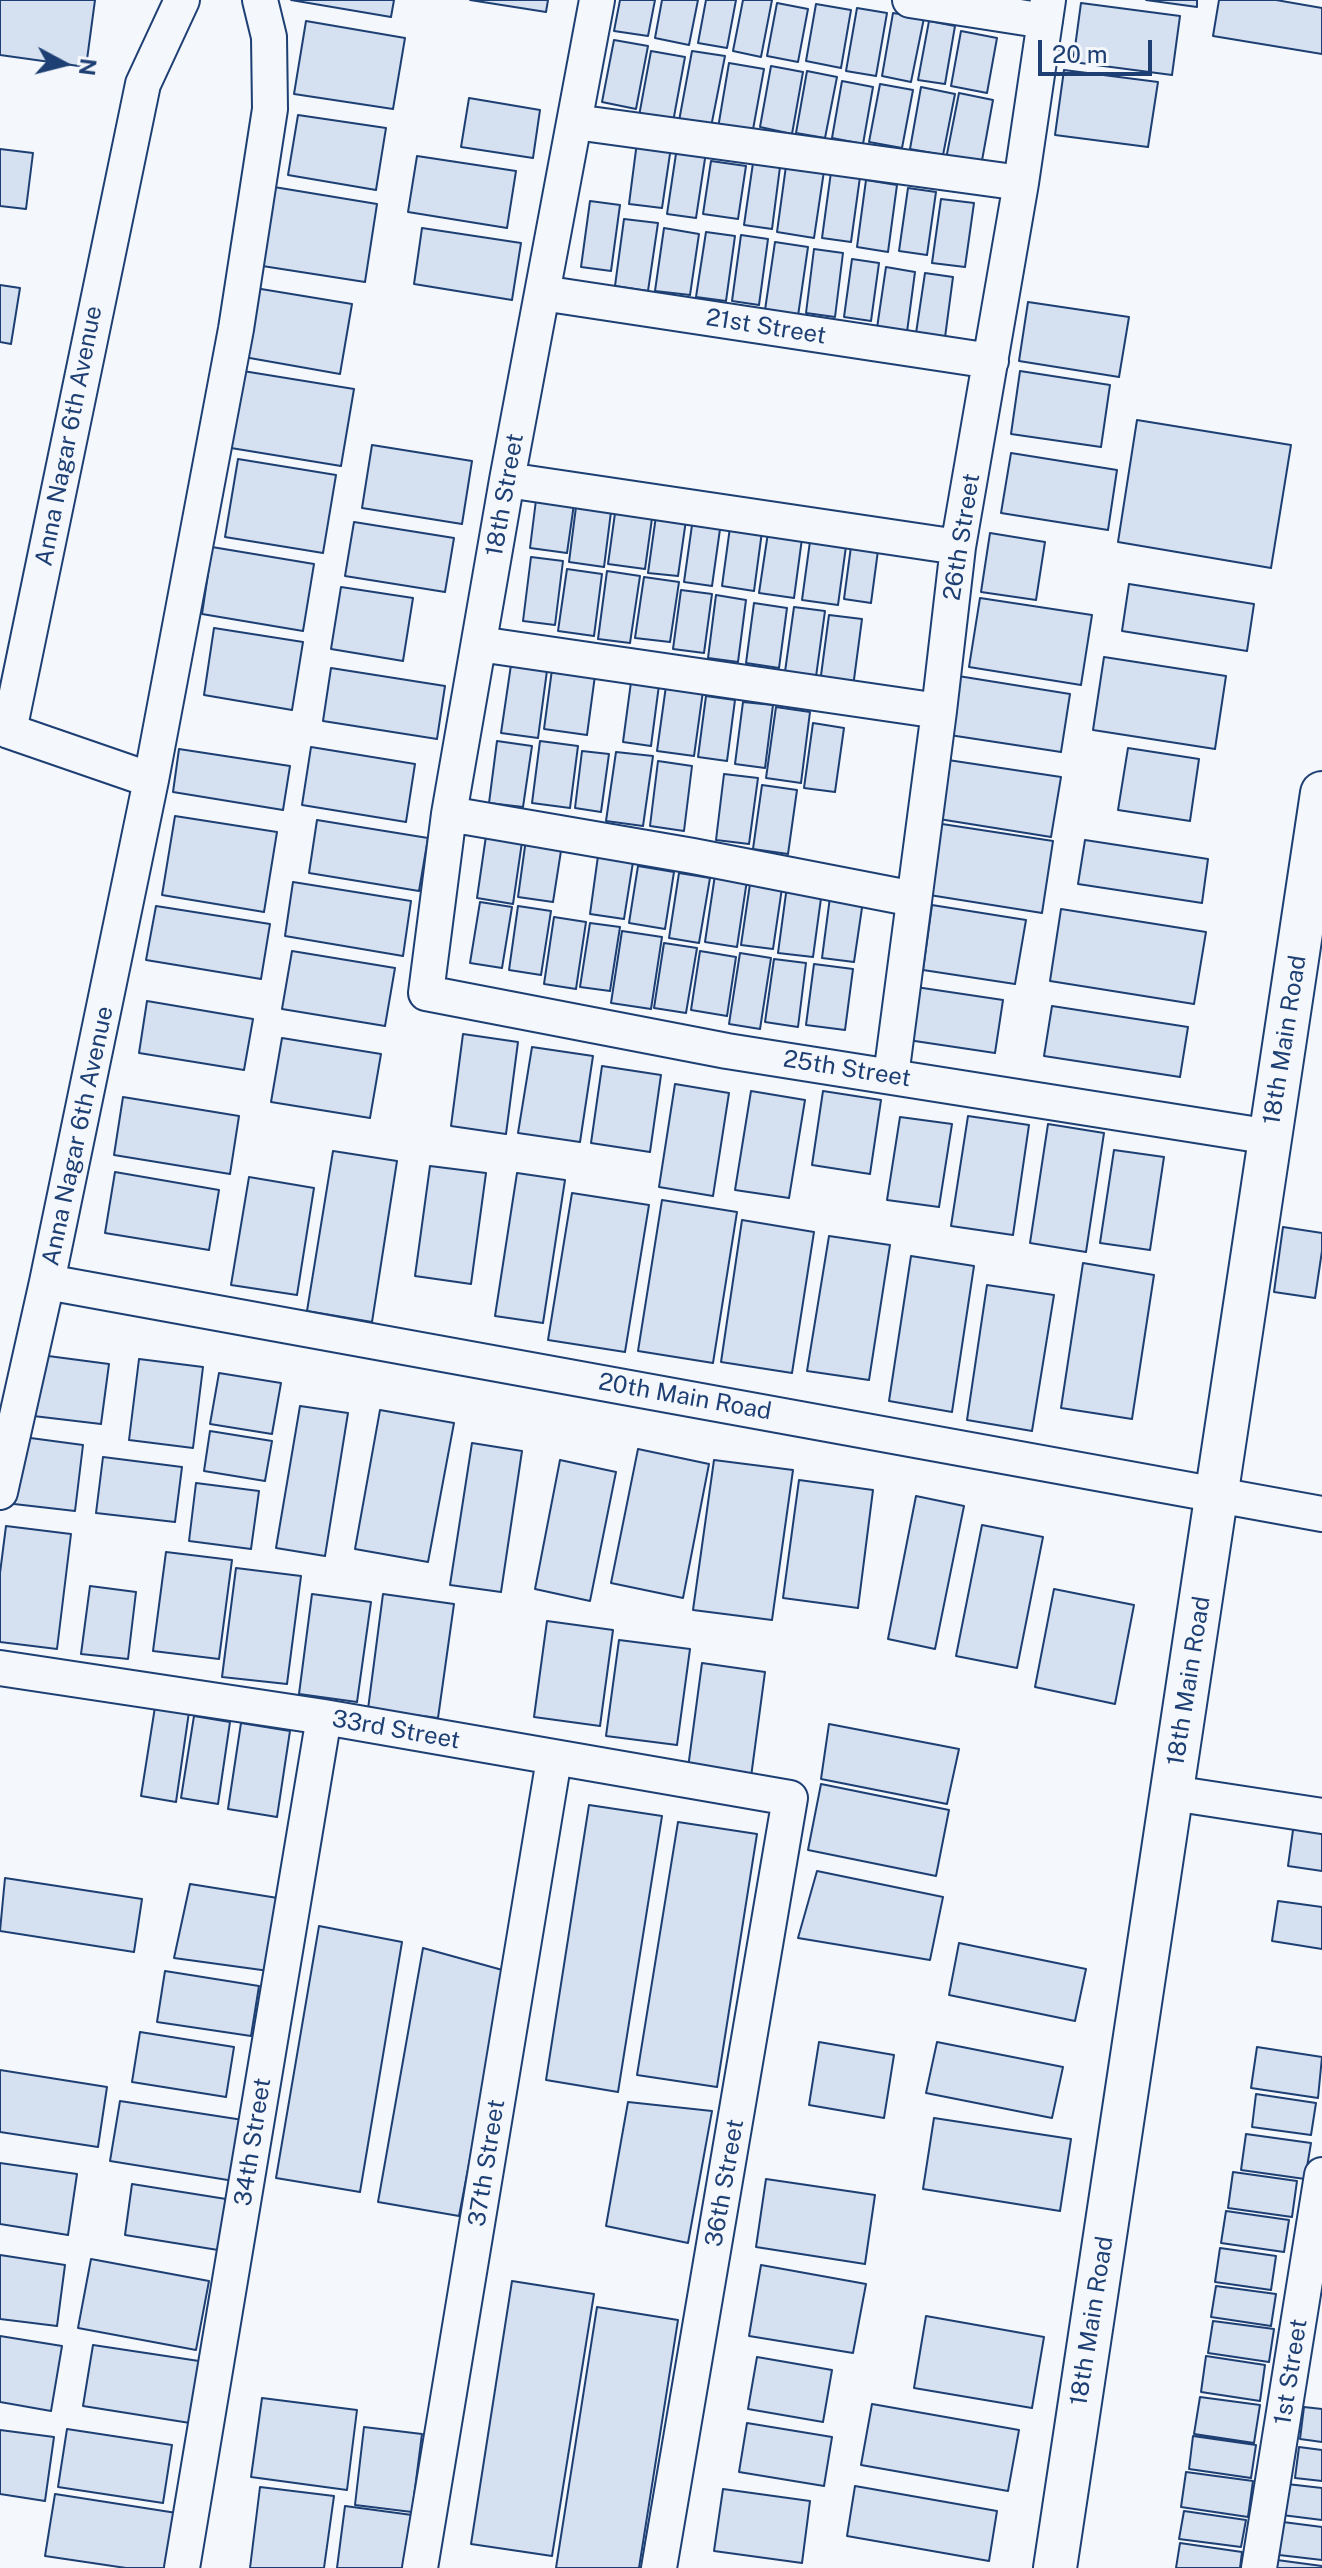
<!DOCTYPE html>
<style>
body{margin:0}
#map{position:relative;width:1322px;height:2568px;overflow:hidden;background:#f4f7fb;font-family:"Public Sans",sans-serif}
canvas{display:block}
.north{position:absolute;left:24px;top:24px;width:80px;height:80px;-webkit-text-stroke:6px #f4f7fb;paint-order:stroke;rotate:97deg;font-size:22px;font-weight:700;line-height:32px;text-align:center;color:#1d3f73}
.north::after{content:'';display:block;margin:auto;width:28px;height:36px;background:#1d3f73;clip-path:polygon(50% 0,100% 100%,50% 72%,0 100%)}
.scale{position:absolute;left:1038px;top:40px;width:114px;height:36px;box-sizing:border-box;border:4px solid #1d3f73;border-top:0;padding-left:10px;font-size:24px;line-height:28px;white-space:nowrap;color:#1d3f73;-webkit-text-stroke:6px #f4f7fb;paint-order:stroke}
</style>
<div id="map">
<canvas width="1322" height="2568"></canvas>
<div class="north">N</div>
<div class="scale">20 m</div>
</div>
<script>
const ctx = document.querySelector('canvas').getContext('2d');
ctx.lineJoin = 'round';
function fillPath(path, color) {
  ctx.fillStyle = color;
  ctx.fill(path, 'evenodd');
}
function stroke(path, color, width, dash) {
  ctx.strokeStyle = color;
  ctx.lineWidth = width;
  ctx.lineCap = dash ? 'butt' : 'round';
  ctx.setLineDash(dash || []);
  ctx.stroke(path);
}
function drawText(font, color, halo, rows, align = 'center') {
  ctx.font = font + ' "Public Sans",sans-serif';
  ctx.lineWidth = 6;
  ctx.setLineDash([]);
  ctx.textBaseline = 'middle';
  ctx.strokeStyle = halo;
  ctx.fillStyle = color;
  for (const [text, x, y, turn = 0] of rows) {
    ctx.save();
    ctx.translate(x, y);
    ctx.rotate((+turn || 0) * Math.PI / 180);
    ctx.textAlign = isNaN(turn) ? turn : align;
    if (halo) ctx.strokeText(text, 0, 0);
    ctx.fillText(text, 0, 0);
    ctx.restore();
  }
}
const building = new Path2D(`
 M 0,0 L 95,0 L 86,67 L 0,55 Z
 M 291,0 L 394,0 L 391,17 Z
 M 470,0 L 548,0 L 546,12 Z
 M 620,0 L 655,0 L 648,36 L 614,31 Z
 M 662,0 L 698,0 L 689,45 L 655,38 Z
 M 706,0 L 736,0 L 727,48 L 698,43 Z
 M 743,0 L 772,0 L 761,57 L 733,51 Z
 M 1146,0 L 1197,0 L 1197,7 Z
 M 1219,0 L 1276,0 L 1322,8 L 1322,54 L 1213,36 Z
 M 777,3 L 808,9 L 798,62 L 767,56 Z
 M 1081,3 L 1180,16 L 1172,75 L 1073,62 Z
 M 816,4 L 851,10 L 841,68 L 806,61 Z
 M 857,8 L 887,13 L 876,76 L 846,71 Z
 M 893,13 L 924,18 L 911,82 L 882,76 Z
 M 306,21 L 405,38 L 393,109 L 294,94 Z
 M 929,21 L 955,26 L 945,84 L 918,80 Z
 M 961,31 L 997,38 L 987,93 L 951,86 Z
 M 614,40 L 648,46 L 636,109 L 602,102 Z
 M 651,51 L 685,57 L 673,122 L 639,116 Z
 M 692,51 L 725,56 L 711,127 L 679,121 Z
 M 729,63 L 764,69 L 752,135 L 718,128 Z
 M 771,66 L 803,72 L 792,134 L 760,127 Z
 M 1064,70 L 1158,82 L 1148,147 L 1055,135 Z
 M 807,71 L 837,77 L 825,138 L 796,133 Z
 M 842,81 L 873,87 L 863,144 L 832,138 Z
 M 880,84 L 913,90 L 902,148 L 869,142 Z
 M 921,87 L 955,94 L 943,155 L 910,149 Z
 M 959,93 L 993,100 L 981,166 L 946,159 Z
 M 469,98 L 540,110 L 533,158 L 461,147 Z
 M 298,115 L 386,128 L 376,190 L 288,175 Z
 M 637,142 L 671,147 L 662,208 L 629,204 Z
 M 677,147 L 706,152 L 696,218 L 667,214 Z
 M 0,149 L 33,153 L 26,209 L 0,206 Z
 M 417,156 L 516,171 L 507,228 L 408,212 Z
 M 711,161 L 746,166 L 738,219 L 703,214 Z
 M 753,163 L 780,167 L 772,229 L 744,225 Z
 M 786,166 L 824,171 L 814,238 L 777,232 Z
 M 831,172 L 860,177 L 851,242 L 822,238 Z
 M 866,180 L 897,185 L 888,252 L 857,247 Z
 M 268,186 L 377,204 L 365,282 L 256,265 Z
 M 908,188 L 936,192 L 927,255 L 899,251 Z
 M 941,199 L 974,203 L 965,267 L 932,263 Z
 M 590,201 L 620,205 L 611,271 L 581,267 Z
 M 624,219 L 658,223 L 648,291 L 615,286 Z
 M 422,228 L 521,243 L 512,300 L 414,284 Z
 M 664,228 L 699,234 L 690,295 L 655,291 Z
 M 706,232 L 735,236 L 726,301 L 696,297 Z
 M 741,235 L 768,239 L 759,305 L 732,301 Z
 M 775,242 L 808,247 L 798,316 L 765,310 Z
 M 814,249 L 843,253 L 835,317 L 806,313 Z
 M 852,259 L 879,263 L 871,321 L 844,317 Z
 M 886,267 L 915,272 L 907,332 L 877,328 Z
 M 925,273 L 953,277 L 944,345 L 915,340 Z
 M 0,285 L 20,288 L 11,344 L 0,342 Z
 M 255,288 L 352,304 L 340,374 L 244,357 Z
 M 1028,302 L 1129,317 L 1119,377 L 1019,361 Z
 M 243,371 L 354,389 L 341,466 L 231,448 Z
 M 1020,371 L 1110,385 L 1101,447 L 1011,434 Z
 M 1137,420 L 1291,445 L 1271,568 L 1118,542 Z
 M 372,445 L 472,461 L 462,524 L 362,508 Z
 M 1011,453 L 1117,470 L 1108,530 L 1001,513 Z
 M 238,459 L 336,475 L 323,553 L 225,537 Z
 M 537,492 L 575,497 L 567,553 L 530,548 Z
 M 577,499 L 612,504 L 604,567 L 569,562 Z
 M 616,506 L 653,511 L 645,569 L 608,564 Z
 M 656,516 L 686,520 L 678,576 L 648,573 Z
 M 693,518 L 721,522 L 712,586 L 684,582 Z
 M 731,520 L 763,524 L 754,591 L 722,586 Z
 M 354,522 L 454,538 L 445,592 L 345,576 Z
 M 769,526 L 803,531 L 794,598 L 759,593 Z
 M 990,533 L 1045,542 L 1036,600 L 981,592 Z
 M 811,534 L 847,539 L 838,605 L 802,600 Z
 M 852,539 L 879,543 L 871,603 L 844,599 Z
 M 212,547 L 314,564 L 303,631 L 202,614 Z
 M 531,557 L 563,561 L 555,625 L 523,621 Z
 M 567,569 L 602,574 L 594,636 L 558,631 Z
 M 607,571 L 640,576 L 630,643 L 598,639 Z
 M 644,577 L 679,582 L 670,642 L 635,638 Z
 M 1129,584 L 1254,604 L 1247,651 L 1122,631 Z
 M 341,587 L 413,598 L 403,661 L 331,649 Z
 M 681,590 L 712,594 L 704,653 L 673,649 Z
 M 716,595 L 746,600 L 738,662 L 708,658 Z
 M 980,598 L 1092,615 L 1081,685 L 969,667 Z
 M 754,603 L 787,608 L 779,668 L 746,663 Z
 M 794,607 L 825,611 L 815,684 L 784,679 Z
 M 829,615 L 862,619 L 853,687 L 820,683 Z
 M 214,628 L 303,642 L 292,710 L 204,695 Z
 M 1104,657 L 1226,676 L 1215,749 L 1093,730 Z
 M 512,658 L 548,663 L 538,738 L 501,733 Z
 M 553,662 L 596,668 L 587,735 L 544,729 Z
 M 331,668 L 445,686 L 437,739 L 323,721 Z
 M 952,675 L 1070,694 L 1061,752 L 943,734 Z
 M 631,682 L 659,685 L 651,746 L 623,742 Z
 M 666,686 L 703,691 L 694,756 L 657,751 Z
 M 706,696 L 735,700 L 727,761 L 698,757 Z
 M 743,702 L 773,705 L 765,768 L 735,764 Z
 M 776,707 L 810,712 L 801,783 L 766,778 Z
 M 813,723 L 844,728 L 835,792 L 804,788 Z
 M 497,741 L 532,746 L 523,807 L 489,803 Z
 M 540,741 L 578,746 L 570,808 L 532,803 Z
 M 311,747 L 415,764 L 406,822 L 302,805 Z
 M 1128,748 L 1199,759 L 1190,821 L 1118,810 Z
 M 179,749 L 290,766 L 283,810 L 173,792 Z
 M 582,751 L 609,754 L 601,812 L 575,808 Z
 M 616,752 L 653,756 L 643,826 L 606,821 Z
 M 948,760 L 1061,777 L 1051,837 L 939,819 Z
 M 658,761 L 692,766 L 684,831 L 650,826 Z
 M 724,774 L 758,778 L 749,844 L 716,840 Z
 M 762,785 L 797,790 L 788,854 L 753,849 Z
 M 175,816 L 277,832 L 264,912 L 162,895 Z
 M 317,820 L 428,838 L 419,891 L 309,873 Z
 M 929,822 L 1053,841 L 1042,913 L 917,893 Z
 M 527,832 L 563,838 L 553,902 L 518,897 Z
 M 486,836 L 522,842 L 513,904 L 477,898 Z
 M 1085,840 L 1208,859 L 1202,903 L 1078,884 Z
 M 598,856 L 633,862 L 624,919 L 590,914 Z
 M 638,866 L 674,872 L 665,929 L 629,923 Z
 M 679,873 L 710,878 L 699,943 L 669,938 Z
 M 715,875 L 747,880 L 737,947 L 705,942 Z
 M 293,882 L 411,901 L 403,956 L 285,936 Z
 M 750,884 L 782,888 L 773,949 L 741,945 Z
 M 787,886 L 822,891 L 813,957 L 778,953 Z
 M 830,897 L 863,901 L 854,962 L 822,958 Z
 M 480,902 L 512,907 L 502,968 L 470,963 Z
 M 932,905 L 1026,920 L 1015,984 L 923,970 Z
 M 156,906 L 270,924 L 261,979 L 146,960 Z
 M 518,906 L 551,911 L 541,975 L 509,970 Z
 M 1061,909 L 1206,932 L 1194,1004 L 1050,981 Z
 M 554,917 L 586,922 L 576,989 L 544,984 Z
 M 590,923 L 620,927 L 610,991 L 580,987 Z
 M 622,931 L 662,937 L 651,1009 L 611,1003 Z
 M 664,943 L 697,948 L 686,1013 L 654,1008 Z
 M 292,951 L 395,968 L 385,1026 L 282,1009 Z
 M 700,951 L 736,957 L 727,1016 L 691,1010 Z
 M 740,953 L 771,958 L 760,1029 L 729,1024 Z
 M 774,959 L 806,963 L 798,1027 L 765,1022 Z
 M 814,964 L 853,969 L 845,1030 L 806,1025 Z
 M 916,987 L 1003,1000 L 995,1053 L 908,1040 Z
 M 147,1001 L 253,1019 L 244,1070 L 139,1053 Z
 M 1052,1006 L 1188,1027 L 1180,1077 L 1044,1056 Z
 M 463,1034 L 518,1042 L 506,1134 L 451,1126 Z
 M 282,1038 L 381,1054 L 370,1118 L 271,1102 Z
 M 532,1047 L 593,1056 L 580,1142 L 518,1133 Z
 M 602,1066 L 661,1075 L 650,1152 L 591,1143 Z
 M 675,1084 L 729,1093 L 713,1196 L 659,1187 Z
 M 751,1091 L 805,1100 L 789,1198 L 735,1190 Z
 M 823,1091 L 881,1100 L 870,1174 L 812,1165 Z
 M 123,1097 L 239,1116 L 230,1174 L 114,1155 Z
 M 968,1116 L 1029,1125 L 1013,1235 L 951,1226 Z
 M 900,1117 L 952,1124 L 939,1207 L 887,1200 Z
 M 1048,1124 L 1104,1133 L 1086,1252 L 1030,1243 Z
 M 1114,1150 L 1164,1157 L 1150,1250 L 1100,1243 Z
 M 333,1151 L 397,1161 L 372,1322 L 307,1311 Z
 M 430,1166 L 486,1173 L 471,1284 L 415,1276 Z
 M 115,1172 L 219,1190 L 209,1250 L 105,1233 Z
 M 517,1173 L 565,1180 L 543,1323 L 495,1316 Z
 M 249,1177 L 314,1188 L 297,1295 L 231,1285 Z
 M 572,1193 L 649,1205 L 625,1352 L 548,1340 Z
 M 662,1200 L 737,1212 L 713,1363 L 638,1351 Z
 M 742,1220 L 814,1232 L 792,1373 L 721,1362 Z
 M 1283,1227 L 1322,1233 L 1322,1251 L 1315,1298 L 1274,1292 Z
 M 829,1236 L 890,1245 L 869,1380 L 807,1371 Z
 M 911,1256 L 974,1266 L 952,1412 L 889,1401 Z
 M 1083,1263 L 1154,1275 L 1132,1419 L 1061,1408 Z
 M 987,1285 L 1054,1295 L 1032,1431 L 967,1420 Z
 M 33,1354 L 109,1364 L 101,1424 L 25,1415 Z
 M 139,1359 L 203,1367 L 193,1448 L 129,1440 Z
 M 219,1373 L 281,1383 L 272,1434 L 210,1424 Z
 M 300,1406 L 348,1413 L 325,1556 L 276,1548 Z
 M 380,1410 L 454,1423 L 428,1562 L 355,1549 Z
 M 210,1431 L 272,1441 L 265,1481 L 204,1471 Z
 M 23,1437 L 83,1445 L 75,1511 L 14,1504 Z
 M 472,1443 L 522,1451 L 501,1592 L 450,1585 Z
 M 638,1449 L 709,1464 L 683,1598 L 611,1583 Z
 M 103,1457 L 182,1467 L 175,1522 L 96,1513 Z
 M 560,1460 L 616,1472 L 590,1601 L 535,1589 Z
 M 714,1460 L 793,1470 L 772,1620 L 693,1610 Z
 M 799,1480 L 873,1490 L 858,1608 L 783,1598 Z
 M 196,1483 L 259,1491 L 251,1549 L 189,1541 Z
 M 916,1496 L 964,1506 L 935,1649 L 888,1639 Z
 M 982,1525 L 1043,1537 L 1017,1668 L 956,1656 Z
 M 6,1526 L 71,1534 L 57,1649 L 0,1642 L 0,1573 Z
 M 166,1552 L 232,1560 L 219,1659 L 153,1651 Z
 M 236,1568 L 301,1576 L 287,1684 L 222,1677 Z
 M 90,1586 L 136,1592 L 128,1659 L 81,1654 Z
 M 1054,1589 L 1134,1605 L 1115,1704 L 1035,1687 Z
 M 312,1594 L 371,1602 L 357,1702 L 299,1694 Z
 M 383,1594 L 454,1604 L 438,1718 L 368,1709 Z
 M 547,1621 L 613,1630 L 600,1726 L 534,1717 Z
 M 619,1640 L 690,1649 L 677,1745 L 606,1736 Z
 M 702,1663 L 765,1672 L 751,1777 L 688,1768 Z
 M 155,1707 L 189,1712 L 176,1802 L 141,1796 Z
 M 194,1716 L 230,1722 L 218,1804 L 181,1798 Z
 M 241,1723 L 290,1731 L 277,1817 L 228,1809 Z
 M 829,1724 L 959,1749 L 947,1804 L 821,1779 Z
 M 821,1784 L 949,1810 L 936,1876 L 808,1850 Z
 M 589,1805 L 662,1816 L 618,2092 L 546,2080 Z
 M 678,1822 L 757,1834 L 717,2087 L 637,2075 Z
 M 1294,1823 L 1322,1827 L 1322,1871 L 1288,1866 Z
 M 817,1871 L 943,1897 L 930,1960 L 798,1938 Z
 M 5,1878 L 142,1899 L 134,1952 L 0,1931 Z
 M 190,1884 L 284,1899 L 269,1971 L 174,1958 Z
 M 1278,1901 L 1322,1907 L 1322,1949 L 1272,1941 Z
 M 319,1926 L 402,1942 L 360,2192 L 276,2178 Z
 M 959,1943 L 1086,1969 L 1075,2021 L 949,1995 Z
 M 423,1948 L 506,1971 L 459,2216 L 378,2202 Z
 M 165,1971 L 259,1986 L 251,2036 L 157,2022 Z
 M 140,2032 L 234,2047 L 226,2097 L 132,2082 Z
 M 819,2042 L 894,2055 L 884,2118 L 809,2105 Z
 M 937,2042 L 1063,2067 L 1052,2118 L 926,2093 Z
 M 1257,2047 L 1322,2057 L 1318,2098 L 1251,2088 Z
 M 0,2070 L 107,2087 L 98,2147 L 0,2132 Z
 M 1256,2094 L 1316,2103 L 1311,2135 L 1252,2127 Z
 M 120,2101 L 243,2120 L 234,2181 L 110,2161 Z
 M 628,2102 L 712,2111 L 688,2243 L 606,2226 Z
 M 934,2118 L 1071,2139 L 1060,2211 L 923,2189 Z
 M 1246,2134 L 1311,2143 L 1305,2179 L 1241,2170 Z
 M 0,2163 L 77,2174 L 68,2235 L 0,2224 Z
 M 1233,2172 L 1297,2181 L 1292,2217 L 1228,2208 Z
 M 766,2179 L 875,2195 L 865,2264 L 756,2247 Z
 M 132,2184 L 226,2199 L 218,2250 L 125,2235 Z
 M 1226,2211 L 1289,2220 L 1284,2252 L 1221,2243 Z
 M 1220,2248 L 1276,2256 L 1271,2290 L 1215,2282 Z
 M 0,2255 L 65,2265 L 57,2326 L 0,2319 Z
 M 91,2259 L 209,2281 L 196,2350 L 78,2328 Z
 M 761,2265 L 866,2284 L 853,2353 L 749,2336 Z
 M 512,2281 L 594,2294 L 552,2556 L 471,2544 Z
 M 1216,2286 L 1276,2294 L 1271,2326 L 1211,2317 Z
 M 597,2307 L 678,2320 L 639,2568 L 556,2568 Z
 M 926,2316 L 1044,2337 L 1032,2408 L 914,2388 Z
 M 1213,2321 L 1274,2329 L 1269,2362 L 1208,2353 Z
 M 0,2336 L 62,2346 L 51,2411 L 0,2402 Z
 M 93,2345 L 199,2361 L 190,2423 L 83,2406 Z
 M 1206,2356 L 1265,2365 L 1260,2401 L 1201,2392 Z
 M 757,2357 L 832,2370 L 823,2422 L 748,2409 Z
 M 1200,2397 L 1260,2405 L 1254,2443 L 1194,2434 Z
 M 262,2398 L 357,2410 L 347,2490 L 251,2477 Z
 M 872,2404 L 1019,2430 L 1008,2491 L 861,2465 Z
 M 1304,2407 L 1322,2409 L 1322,2442 L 1300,2439 Z
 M 747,2423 L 832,2437 L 824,2486 L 739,2472 Z
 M 364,2427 L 422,2434 L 412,2512 L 355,2505 Z
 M 67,2429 L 172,2445 L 163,2503 L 58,2487 Z
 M 0,2430 L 54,2437 L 45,2501 L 0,2494 Z
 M 1193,2436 L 1256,2445 L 1251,2478 L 1189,2469 Z
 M 1299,2447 L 1322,2450 L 1322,2481 L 1295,2478 Z
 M 1186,2472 L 1253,2481 L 1248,2517 L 1181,2507 Z
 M 1287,2484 L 1322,2488 L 1322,2520 L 1282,2515 Z
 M 855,2486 L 997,2511 L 989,2561 L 847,2536 Z
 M 260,2487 L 334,2496 L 324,2568 L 250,2568 Z
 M 723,2489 L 810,2501 L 802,2563 L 714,2551 Z
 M 55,2494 L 183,2514 L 175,2568 L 126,2568 L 45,2556 Z
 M 345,2506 L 412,2515 L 406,2568 L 337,2568 Z
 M 1184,2511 L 1246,2520 L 1241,2547 L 1179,2539 Z
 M 1283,2522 L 1322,2527 L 1322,2560 L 1279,2555 Z
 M 1180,2543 L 1242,2552 L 1240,2568 L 1176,2568 Z
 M 1277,2560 L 1322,2566 L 1322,2568 L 1276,2568 Z`);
const minor = new Path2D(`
 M 597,0 L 507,480 L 449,814 L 426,993 L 727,1051 L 1271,1137
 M 910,0 L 1045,21
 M 575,122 L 1021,183
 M 542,293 L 991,361
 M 507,480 L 958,547
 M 479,644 L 939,711
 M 151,780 L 236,329 L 270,109 L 269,37 L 260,0
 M 449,814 L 693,856 L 914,899
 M 891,1076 L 939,711 L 958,547 L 1021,183 L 1048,0
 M 47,1282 L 1322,1514
 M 0,1492 L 47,1282 L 151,780 L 9,731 L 143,84 L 182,0
 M 0,1668 L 324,1717 L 790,1798 L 659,2568
 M 1172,1793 L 1322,1816
 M 182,2568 L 324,1717
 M 420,2568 L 554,1759
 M 1259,2568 L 1322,2175`);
const tertiary = new Path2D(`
 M 1055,2568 L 1322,793`);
const streetNames = [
 ["21st Street",766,327,9],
 ["Anna Nagar 6th Avenue",69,436,-79],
 ["18th Street",505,495,-80],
 ["26th Street",962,537,-81],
 ["18th Main Road",1285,1040,-81],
 ["25th Street",847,1069,9],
 ["Anna Nagar 6th Avenue",78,1136,-78],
 ["20th Main Road",685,1397,10],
 ["18th Main Road",1189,1681,-81],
 ["33rd Street",396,1730,10],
 ["34th Street",253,2142,-81],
 ["37th Street",487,2163,-81],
 ["36th Street",725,2183,-80],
 ["18th Main Road",1092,2321,-81],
 ["1st Street",1291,2372,-81]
];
fillPath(building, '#d5e0f0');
stroke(building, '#1d3f73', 2);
stroke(minor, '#1d3f73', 38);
stroke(tertiary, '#1d3f73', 46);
stroke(minor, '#f4f7fb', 34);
stroke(tertiary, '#f4f7fb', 42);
drawText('24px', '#1d3f73', '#f4f7fb', streetNames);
</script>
